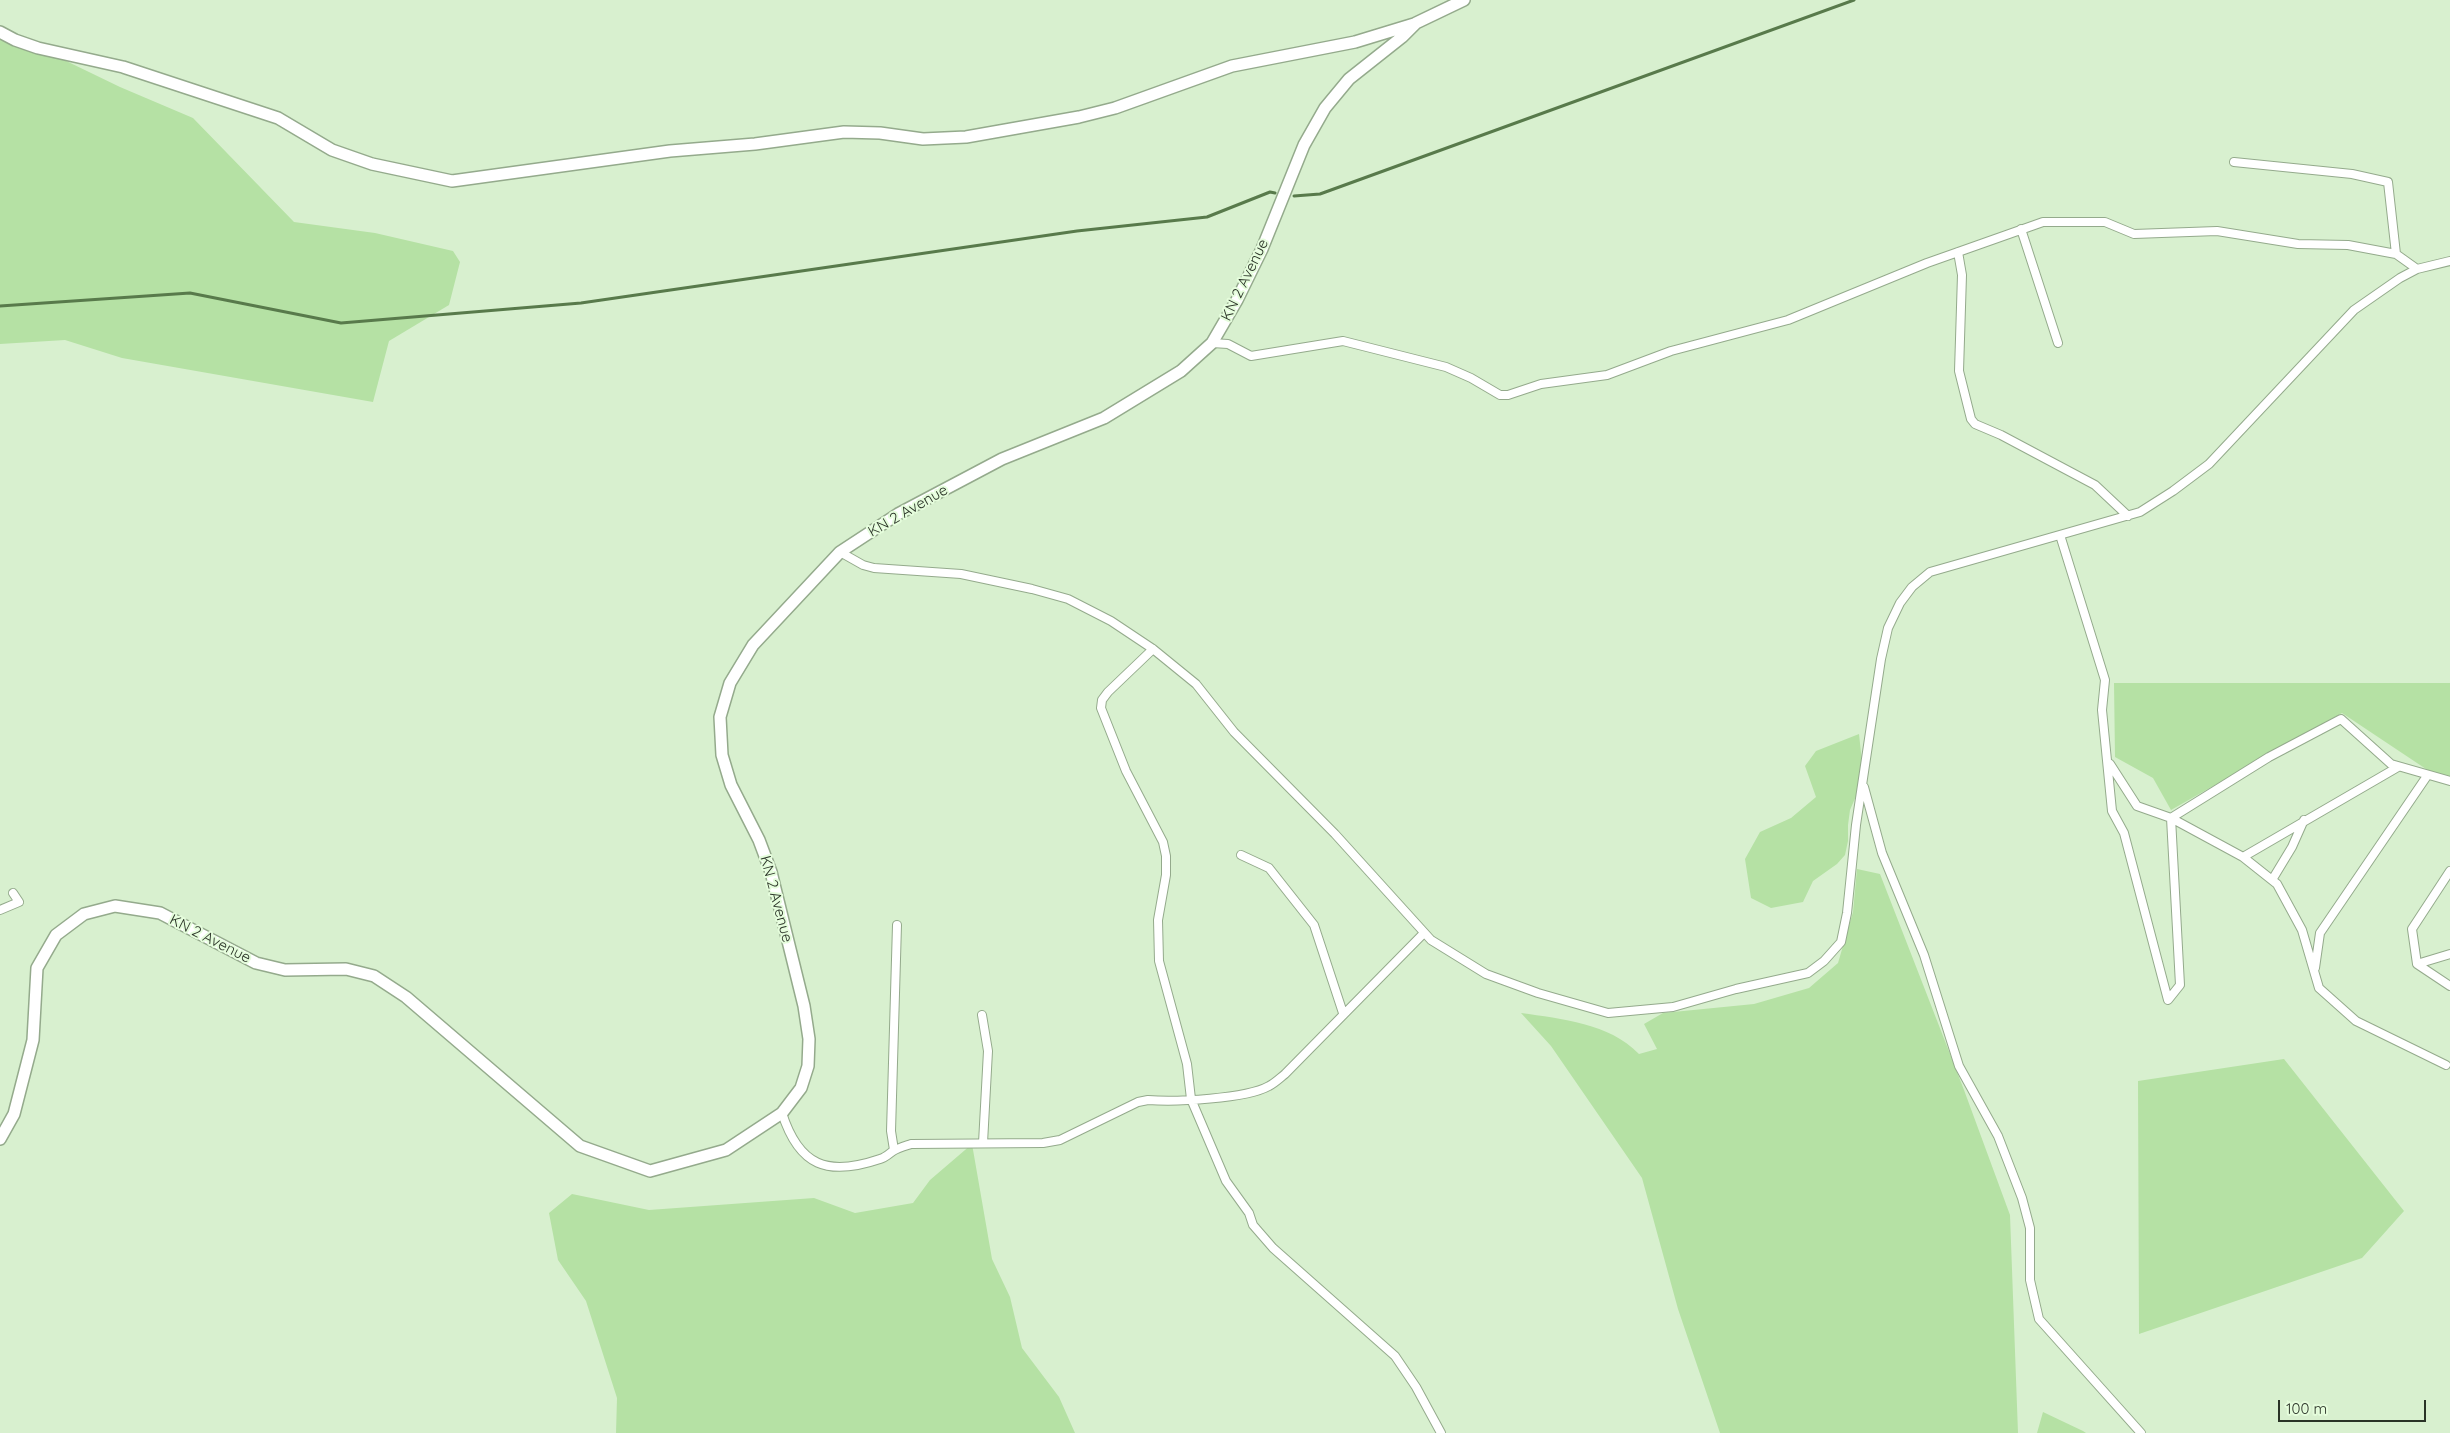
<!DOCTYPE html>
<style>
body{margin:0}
#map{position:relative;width:2450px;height:1433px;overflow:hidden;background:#d8f0cf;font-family:Quicksand,sans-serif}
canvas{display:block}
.scale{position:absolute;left:2278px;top:1400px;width:148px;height:22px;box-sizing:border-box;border:2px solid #2a3327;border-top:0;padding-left:6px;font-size:15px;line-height:18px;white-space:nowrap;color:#2a3327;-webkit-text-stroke:4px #e5fddc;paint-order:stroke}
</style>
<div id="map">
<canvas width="2450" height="1433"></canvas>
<div class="scale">100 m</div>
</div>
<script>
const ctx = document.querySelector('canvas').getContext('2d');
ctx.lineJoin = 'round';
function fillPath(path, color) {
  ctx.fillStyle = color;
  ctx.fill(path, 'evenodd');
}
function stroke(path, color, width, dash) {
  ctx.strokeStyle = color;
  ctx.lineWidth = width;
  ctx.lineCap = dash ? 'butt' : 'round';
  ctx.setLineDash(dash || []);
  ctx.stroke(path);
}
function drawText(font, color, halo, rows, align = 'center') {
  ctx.font = font + ' Quicksand,sans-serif';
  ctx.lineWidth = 4;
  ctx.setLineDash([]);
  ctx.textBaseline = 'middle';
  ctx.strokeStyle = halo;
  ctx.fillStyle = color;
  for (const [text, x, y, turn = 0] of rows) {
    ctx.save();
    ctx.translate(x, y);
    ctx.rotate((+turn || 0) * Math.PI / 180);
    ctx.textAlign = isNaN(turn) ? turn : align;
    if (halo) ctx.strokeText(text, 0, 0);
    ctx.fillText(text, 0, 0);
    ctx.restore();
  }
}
const green = new Path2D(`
 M 0,29 L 120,87 L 193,118 L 294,222 L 375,233 L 453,251 L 460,262 L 449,305 L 389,341 L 373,402 L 122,358 L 65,340 L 0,344 Z
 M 2114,683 L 2450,683 L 2450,776 L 2441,779 L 2342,713 L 2171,810 L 2153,778 L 2115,757 Z
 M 1859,734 L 1862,762 L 1856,796 L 1850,810 L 1848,825 L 1848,841 L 1845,855 L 1837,864 L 1813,881 L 1803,902 L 1771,908 L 1751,898 L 1745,859 L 1760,832 L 1791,818 L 1816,797 L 1805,766 L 1816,751 Z
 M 1857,869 L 1880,874 L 1964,1090 L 2010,1215 L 2018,1433 L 1720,1433 L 1678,1309 L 1642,1178 L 1551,1046 L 1521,1013 C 1562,1019 1609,1023 1639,1054 L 1657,1049 L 1644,1024 L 1663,1013 L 1754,1004 L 1809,988 L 1838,963 L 1853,912 Z
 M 2284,1059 L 2404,1211 L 2362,1258 L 2139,1334 L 2138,1081 Z
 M 972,1144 L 992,1259 L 1010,1297 L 1022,1348 L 1059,1397 L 1075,1433 L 616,1433 L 617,1398 L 586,1301 L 558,1260 L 549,1213 L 572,1194 L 649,1210 L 814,1198 L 855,1213 L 913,1203 L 930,1180 Z
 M 2043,1412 L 2083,1431 L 2086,1433 L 2037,1433 Z`);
const stream = new Path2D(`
 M 1294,196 L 1320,194 L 1854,0
 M 0,306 L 190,293 L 341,323 L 581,303 L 1077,231 L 1207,217 L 1270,192 L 1275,193`);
const minor = new Path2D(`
 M 2234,162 L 2352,174 L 2388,182 L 2396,254
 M 2021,229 L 2058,343
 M 1958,252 L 1962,275 L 1959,371 L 1971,419 L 1975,424 L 2001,435 L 2095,485 L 2128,516
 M 1212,343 L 1228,344 L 1251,356 L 1343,341 L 1446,367 L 1471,378 L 1500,395 L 1508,395 L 1541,384 L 1607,375 L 1671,351 L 1788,320 L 1927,263 L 2043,222 L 2105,222 L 2134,234 L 2217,231 L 2298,244 L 2348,245 L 2396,254 L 2417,269
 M 2060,535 L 2105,680 L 2102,710 L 2112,811 L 2124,833 L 2168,1000 L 2180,985 L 2171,818 L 2269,757 L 2341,719 L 2391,764 L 2450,781
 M 840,552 L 863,565 L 874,568 L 961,574 L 1032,589 L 1068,599 L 1111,621 L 1153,649 L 1196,684 L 1234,732 L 1335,834 L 1431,940 L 1486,974 L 1538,993 L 1608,1013 L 1673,1007 L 1736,989 L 1808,973 L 1824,961 L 1841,942 L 1847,913 L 1856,825 L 1881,659 L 1888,628 L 1900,603 L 1912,587 L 1930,572 L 2140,512 L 2173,491 L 2209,464 L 2354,310 L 2400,278 L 2417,269 L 2450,261
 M 1153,649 L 1108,692 L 1102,700 L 1101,708 L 1126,771 L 1163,842 L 1166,856 L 1166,875 L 1158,920 L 1159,961 L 1187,1064 L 1191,1099 L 1226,1181 L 1249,1213 L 1253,1225 L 1273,1248 L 1395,1356 L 1416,1387 L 1441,1433
 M 2110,764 L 2137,806 L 2171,818 L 2243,857 L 2277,884 L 2302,930 L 2319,988 L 2356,1021 L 2446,1065
 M 1864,787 L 1882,853 L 1924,955 L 1959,1066 L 1998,1136 L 2022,1198 L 2030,1228 L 2030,1280 L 2039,1319 L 2141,1433
 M 1241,855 L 1269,868 L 1314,925 L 1343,1013
 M 2243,857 L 2398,767
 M 2450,871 L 2412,929 L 2417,964 L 2450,986
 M 2272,880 L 2292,847 L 2304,820
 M 0,910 L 19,902 L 13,893
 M 2417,964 L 2450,954
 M 2315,968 L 2320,933 L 2427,776
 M 982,1015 L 988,1051 L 983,1143
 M 782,1113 C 799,1166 827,1177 880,1159 C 885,1158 889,1154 893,1151 C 898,1148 905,1146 911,1144 L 1043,1143 L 1060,1140 L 1138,1102 L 1148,1100 C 1175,1102 1246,1099 1269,1086 C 1275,1083 1280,1078 1285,1074 L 1424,933
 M 894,1150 L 891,1131 L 897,925`);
const secondary = new Path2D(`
 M 0,32 L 15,40 L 38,48 L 123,67 L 278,118 L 332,150 L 372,164 L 452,181 L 670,151 L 755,144 L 844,132 L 880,133 L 923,139 L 966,137 L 1079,117 L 1115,108 L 1232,66 L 1355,42 L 1414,24
 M 0,1139 L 14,1114 L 33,1040 L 37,968 L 56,935 L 84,914 L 115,906 L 160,913 L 256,963 L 285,970 L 346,969 L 374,976 L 406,997 L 580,1146 L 650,1171 L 726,1150 L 782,1113 L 801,1088 L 808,1066 L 809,1039 L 804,1006 L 771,872 L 759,840 L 731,785 L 722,755 L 720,717 L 730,683 L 753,645 L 840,552 L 898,514 L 1002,459 L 1104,418 L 1181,371 L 1212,343 L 1237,300 L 1262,249 L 1304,145 L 1325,108 L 1349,79 L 1402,37 L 1416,23 L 1464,0`);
const streetNames = [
 ["KN 2 Avenue",1245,280,-64],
 ["KN 2 Avenue",908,511,-30],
 ["KN 2 Avenue",776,899,75],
 ["KN 2 Avenue",210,939,27]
];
fillPath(green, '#b5e1a4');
stroke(stream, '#587a4b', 3);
stroke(minor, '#94aa8c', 10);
stroke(secondary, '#94aa8c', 14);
stroke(minor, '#fff', 8);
stroke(secondary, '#fff', 11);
drawText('15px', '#2a3327', '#e5fddc', streetNames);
</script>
